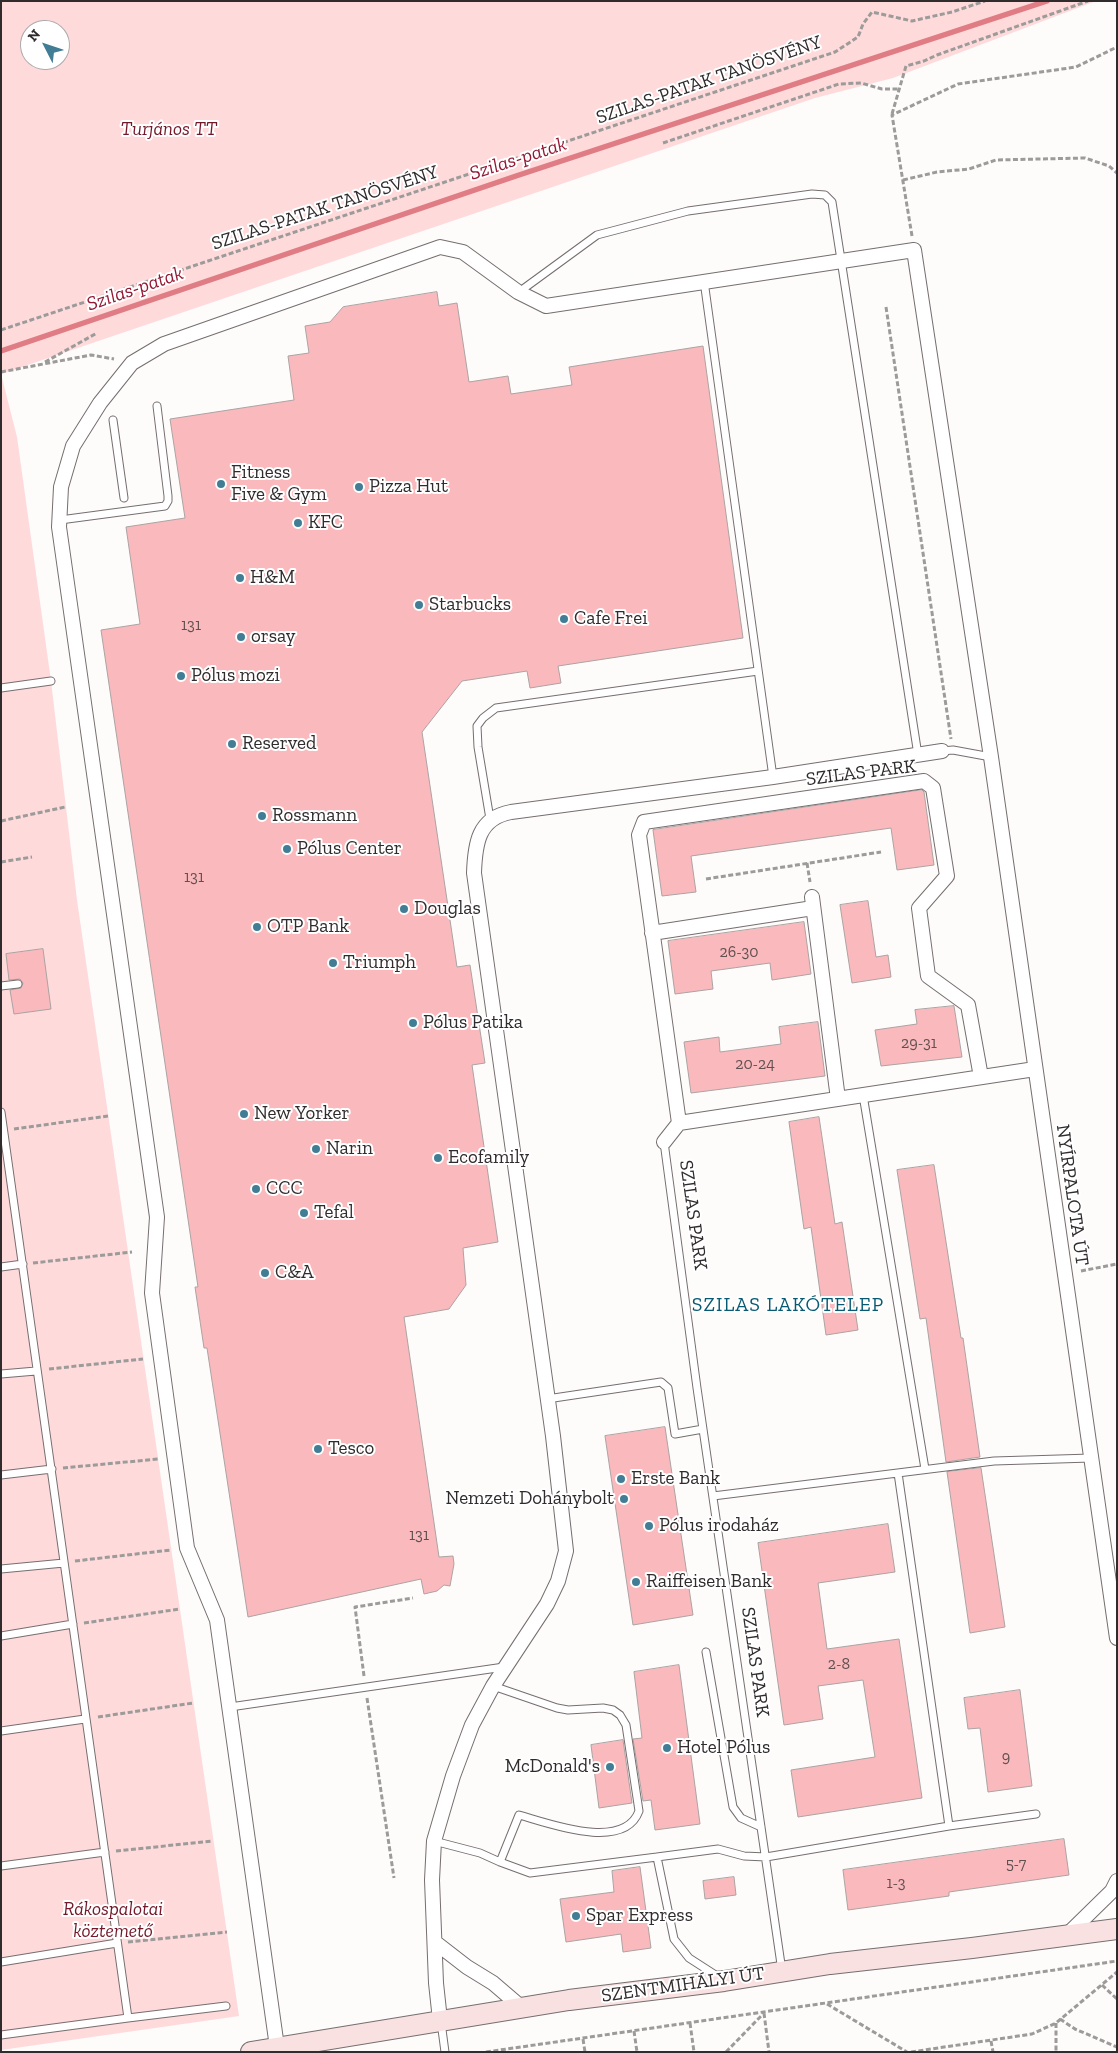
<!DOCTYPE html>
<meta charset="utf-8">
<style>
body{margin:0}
#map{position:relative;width:1118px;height:2053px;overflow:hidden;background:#fefbfb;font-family:"Zilla Slab",serif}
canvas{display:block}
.frame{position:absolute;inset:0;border:2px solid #302c2d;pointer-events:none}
.north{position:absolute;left:20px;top:20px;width:50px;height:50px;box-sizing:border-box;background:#fff;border:1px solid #acabab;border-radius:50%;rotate:311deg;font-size:14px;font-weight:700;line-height:20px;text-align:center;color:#302c2d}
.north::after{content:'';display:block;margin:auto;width:18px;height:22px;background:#417d94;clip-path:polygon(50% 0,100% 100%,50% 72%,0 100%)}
</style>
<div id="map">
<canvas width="1118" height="2053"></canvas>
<div class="frame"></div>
<div class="north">N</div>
</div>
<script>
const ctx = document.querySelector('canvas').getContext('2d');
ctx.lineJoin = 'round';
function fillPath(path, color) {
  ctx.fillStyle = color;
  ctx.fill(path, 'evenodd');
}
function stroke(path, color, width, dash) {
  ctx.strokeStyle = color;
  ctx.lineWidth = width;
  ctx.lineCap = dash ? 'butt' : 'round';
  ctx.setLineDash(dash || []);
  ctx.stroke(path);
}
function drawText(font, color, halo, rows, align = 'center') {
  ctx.font = font + ' "Zilla Slab",serif';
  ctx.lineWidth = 4;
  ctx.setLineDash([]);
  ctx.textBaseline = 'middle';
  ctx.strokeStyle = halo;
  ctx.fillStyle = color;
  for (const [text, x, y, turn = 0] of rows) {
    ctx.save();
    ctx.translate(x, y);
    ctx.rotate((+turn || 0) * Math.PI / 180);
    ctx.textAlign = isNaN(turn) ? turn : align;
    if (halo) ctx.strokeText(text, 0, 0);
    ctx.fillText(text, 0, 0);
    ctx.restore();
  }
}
const green = new Path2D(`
 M 1,1 L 1096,1 L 893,78 L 815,98 L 1,374 L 17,437 L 51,681 L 77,900 L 239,2016 L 1,2050 ZM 30,30 L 60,30 L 60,60 L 30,60 Z`);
const stream = new Path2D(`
 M 1,351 L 516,176 L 1047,1`);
const building = new Path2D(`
 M 437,292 L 439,306 L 457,303 L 469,382 L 508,376 L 511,394 L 572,385 L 569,367 L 703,346 L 743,638 L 558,666 L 561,683 L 530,688 L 527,671 L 462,681 L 422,732 L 457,967 L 470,965 L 485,1063 L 472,1065 L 498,1242 L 463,1248 L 466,1285 L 449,1309 L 404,1317 L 439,1557 L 453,1556 L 454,1564 L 450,1586 L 444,1585 L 437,1591 L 424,1594 L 421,1579 L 248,1617 L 207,1348 L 204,1348 L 195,1287 L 198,1287 L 101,630 L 140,624 L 126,527 L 185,518 L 170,419 L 294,400 L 288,356 L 309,353 L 305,326 L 330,322 L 343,307 Z
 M 922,790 L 924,792 L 934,865 L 897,870 L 891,828 L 691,856 L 696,892 L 662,896 L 653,830 Z
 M 868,901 L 876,957 L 888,955 L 891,977 L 852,983 L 840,905 Z
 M 804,922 L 811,974 L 772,980 L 770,963 L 711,971 L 713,989 L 675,994 L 668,941 Z
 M 43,949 L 51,1009 L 14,1014 L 10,990 L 21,988 L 23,983 L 20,979 L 9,980 L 6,954 Z
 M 954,1006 L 962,1057 L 881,1066 L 875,1030 L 917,1024 L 915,1010 Z
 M 818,1022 L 825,1076 L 691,1093 L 684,1042 L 719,1037 L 720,1052 L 781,1044 L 779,1027 Z
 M 819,1117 L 835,1224 L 842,1222 L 858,1330 L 826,1335 L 811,1227 L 804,1229 L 789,1122 Z
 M 934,1165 L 961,1338 L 963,1338 L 980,1457 L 946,1462 L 926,1318 L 920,1319 L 897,1170 Z
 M 665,1427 L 693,1615 L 633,1625 L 605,1436 Z
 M 981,1468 L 1005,1627 L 970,1633 L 947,1472 Z
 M 888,1524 L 895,1572 L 818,1583 L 827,1649 L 899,1639 L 922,1798 L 798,1817 L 791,1770 L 875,1757 L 863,1680 L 818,1686 L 823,1719 L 784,1725 L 758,1543 Z
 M 679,1665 L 700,1824 L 655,1830 L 651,1800 L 643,1801 L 633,1739 L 642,1738 L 634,1672 Z
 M 1020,1690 L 1032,1786 L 988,1792 L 980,1728 L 968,1729 L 964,1698 Z
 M 623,1740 L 632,1803 L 599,1808 L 591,1745 Z
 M 1064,1839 L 1069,1875 L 949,1892 L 949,1896 L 848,1910 L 843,1870 Z
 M 640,1867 L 651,1948 L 623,1952 L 621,1934 L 566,1942 L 560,1899 L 614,1892 L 612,1871 Z
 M 734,1877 L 736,1895 L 705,1899 L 703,1881 Z`);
const path = new Path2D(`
 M 892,114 L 906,66 L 924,61 L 937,55 L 1088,1
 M 663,143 L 839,84 L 861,83 L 882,89 L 900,89
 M 903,180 L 937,172 L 969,169 L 996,160 L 1085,158 L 1109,166 L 1117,173
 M 912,236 L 892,115 L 958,84 L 1076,67 L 1117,47
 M 886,307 L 951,739
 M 1,330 L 835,52 L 858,37 L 863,24 L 872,12 L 912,21 L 952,12 L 985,1
 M 45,362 L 97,333
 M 1,372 L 91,355 L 114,359
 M 1,821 L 65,807
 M 1,862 L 32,857
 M 807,863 L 810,882
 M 706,879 L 881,852
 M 14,1129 L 108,1116
 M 33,1263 L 132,1252
 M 1081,1271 L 1117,1264
 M 49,1369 L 143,1359
 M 63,1468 L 158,1459
 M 75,1561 L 171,1550
 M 84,1623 L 180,1609
 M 364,1676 L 355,1607 L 413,1598
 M 367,1698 L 394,1878
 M 98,1717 L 193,1703
 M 116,1851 L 213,1841
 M 128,1942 L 227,1932
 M 1102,1985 L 1117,1999
 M 827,2004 L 907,2052
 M 764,2013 L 769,2052
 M 1060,2019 L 1075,2029 L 1117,2047
 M 690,2023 L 694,2052
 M 1056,2023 L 1056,2052
 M 634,2031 L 637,2052
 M 583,2039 L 585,2052
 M 991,2041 L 993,2052
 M 486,2052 L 1117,1961
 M 726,2052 L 764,2013
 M 911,2052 L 1032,2034 L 1056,2023 L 1117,1972`);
const service = new Path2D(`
 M 704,281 L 773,777
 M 519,292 L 597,235 L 688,211 L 812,194 L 825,195 L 832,202 L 918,755
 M 113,420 L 124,498
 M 60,520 L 165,506 L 168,501 L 168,496 L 157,406
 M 1,688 L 51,681
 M 942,751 L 953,750 L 991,757
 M 490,819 L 478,747 L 477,726 L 483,718 L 496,708 L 758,671
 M 1,986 L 18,984
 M 863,1095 L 925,1469
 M 1,1112 L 128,2018 L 1,2035
 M 664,1142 L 697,1388 L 782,1971
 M 1,1267 L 23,1264
 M 1,1374 L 36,1371
 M 547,1399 L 661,1382 L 668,1388 L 675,1434 L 703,1429
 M 898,1473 L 949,1826
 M 1,1475 L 52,1469
 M 713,1496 L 994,1461 L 1091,1458
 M 1,1569 L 64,1563
 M 1,1636 L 73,1624
 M 706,1652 L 733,1807 L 741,1818 L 761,1827
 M 493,1686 L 557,1708 L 568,1710 L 603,1708 L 613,1710 L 620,1715 L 626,1725 L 639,1811 C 624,1852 548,1823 519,1815 L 500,1862
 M 230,1707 L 504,1667
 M 1,1731 L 85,1719
 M 434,1841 L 480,1853 L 500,1862 L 530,1873 L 657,1857 L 674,1939 L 689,1958 L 717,1976
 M 657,1857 L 718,1849 L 744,1856 L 766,1857 L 949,1826 L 1036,1814
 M 1,1866 L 105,1852
 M 1,1962 L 117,1943
 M 128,2018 L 226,2006
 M 441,2022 L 445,2052`);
const minor = new Path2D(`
 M 812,897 L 838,1099
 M 652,933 L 813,908
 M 679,1123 L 639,835 L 644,822 L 924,781 L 933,788 L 947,876 L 919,908 L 928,976 L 968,1005 L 981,1077
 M 664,1142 L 679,1123 L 1035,1069
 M 1067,1935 L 1112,1891 L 1117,1881
 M 436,1943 L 467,1967 L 493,1983 L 521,2007
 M 440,2020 L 436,1983 L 432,1880 L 434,1841 L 453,1776 L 472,1725 L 493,1686 L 547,1604 L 558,1581 L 566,1551 L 553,1436 L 474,873 C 475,844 478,818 511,812 L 773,777 L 942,751
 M 277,2047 L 217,1620 L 187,1548 L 152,1293 L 157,1217 L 59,527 L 61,487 L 73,446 L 100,403 L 132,363 L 164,344 L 440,247 L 463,252 L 518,292 L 546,306 L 914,250 L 991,757 L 1117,1638`);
const secondary = new Path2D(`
 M 251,2052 L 569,2000 L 724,1981 L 830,1964 L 972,1948 L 1117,1929`);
const markers = [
 [221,484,5,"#417d94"],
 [359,487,5,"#417d94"],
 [298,523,5,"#417d94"],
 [240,578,5,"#417d94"],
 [419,605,5,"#417d94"],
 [564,619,5,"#417d94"],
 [241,637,5,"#417d94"],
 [181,676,5,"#417d94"],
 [232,744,5,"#417d94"],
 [262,816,5,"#417d94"],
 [287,849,5,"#417d94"],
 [404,909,5,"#417d94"],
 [257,927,5,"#417d94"],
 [333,963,5,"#417d94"],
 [413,1023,5,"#417d94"],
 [244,1114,5,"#417d94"],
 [316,1149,5,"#417d94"],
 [438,1158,5,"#417d94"],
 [256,1189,5,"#417d94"],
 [304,1213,5,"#417d94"],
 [265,1273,5,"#417d94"],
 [318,1449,5,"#417d94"],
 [621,1479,5,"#417d94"],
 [624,1499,5,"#417d94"],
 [649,1526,5,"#417d94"],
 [636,1582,5,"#417d94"],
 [667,1748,5,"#417d94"],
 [610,1767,5,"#417d94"],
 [576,1916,5,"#417d94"]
];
const numberNames = [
 ["131",191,625],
 ["131",194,877],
 ["26-30",739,952],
 ["29-31",919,1043],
 ["20-24",755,1064],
 ["131",419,1535],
 ["2-8",839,1664],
 ["9",1006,1757],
 ["5-7",1016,1864],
 ["1-3",896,1883]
];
const streetNames = [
 ["SZILAS-PATAK TANÖSVÉNY",709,80,-19],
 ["SZILAS-PATAK TANÖSVÉNY",325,208,-18],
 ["SZILAS PARK",861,773,-7],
 ["NYÍRPALOTA ÚT",1072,1195,82],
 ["SZILAS PARK",693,1215,82],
 ["SZILAS PARK",755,1662,82],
 ["SZENTMIHÁLYI ÚT",683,1985,-8]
];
const parkNames = [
 ["Turjános TT",169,130],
 ["Rákospalotai",113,1910],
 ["köztemető",113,1932]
];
const poiNames = [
 ["Fitness",231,473],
 ["Five & Gym",231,495],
 ["Pizza Hut",369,487],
 ["KFC",308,523],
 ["H&M",250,578],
 ["Starbucks",429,605],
 ["Cafe Frei",574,619],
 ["orsay",251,637],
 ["Pólus mozi",191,676],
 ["Reserved",242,744],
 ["Rossmann",272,816],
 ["Pólus Center",297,849],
 ["Douglas",414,909],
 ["OTP Bank",267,927],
 ["Triumph",343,963],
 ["Pólus Patika",423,1023],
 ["New Yorker",254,1114],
 ["Narin",326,1149],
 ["Ecofamily",448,1158],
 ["CCC",266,1189],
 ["Tefal",314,1213],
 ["C&A",275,1273],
 ["Tesco",328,1449],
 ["Erste Bank",631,1479],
 ["Nemzeti Dohánybolt",614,1499,"right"],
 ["Pólus irodaház",659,1526],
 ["Raiffeisen Bank",646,1582],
 ["Hotel Pólus",677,1748],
 ["McDonald's",600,1767,"right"],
 ["Spar Express",586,1916]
];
const waterNames = [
 ["Szilas-patak",518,159,-18],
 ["Szilas-patak",135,289,-19]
];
const neighbourhoodNames = [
 ["SZILAS LAKÓTELEP",788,1305]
];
fillPath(green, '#fedadb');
stroke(stream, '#e07c84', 5.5);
fillPath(building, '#fababd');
stroke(building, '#aba3a3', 1);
stroke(service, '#766e6f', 9);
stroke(minor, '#766e6f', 16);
stroke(secondary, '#766e6f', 22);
stroke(path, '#9d9a9a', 3, [5, 2.5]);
stroke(service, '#fff', 7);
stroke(minor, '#fff', 14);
stroke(secondary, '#f9e1e2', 20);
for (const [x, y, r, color] of markers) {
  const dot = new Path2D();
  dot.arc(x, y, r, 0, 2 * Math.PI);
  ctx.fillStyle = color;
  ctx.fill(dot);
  stroke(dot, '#fff', 2);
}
drawText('16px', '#625051', null, numberNames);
drawText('19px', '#302c2d', '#fff', streetNames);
drawText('italic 19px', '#721829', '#fff', parkNames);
drawText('19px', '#302c2d', '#fff', poiNames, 'left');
drawText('italic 20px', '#921933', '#fff', waterNames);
ctx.letterSpacing = '1px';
drawText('20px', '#085a72', '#fff', neighbourhoodNames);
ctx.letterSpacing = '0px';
</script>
